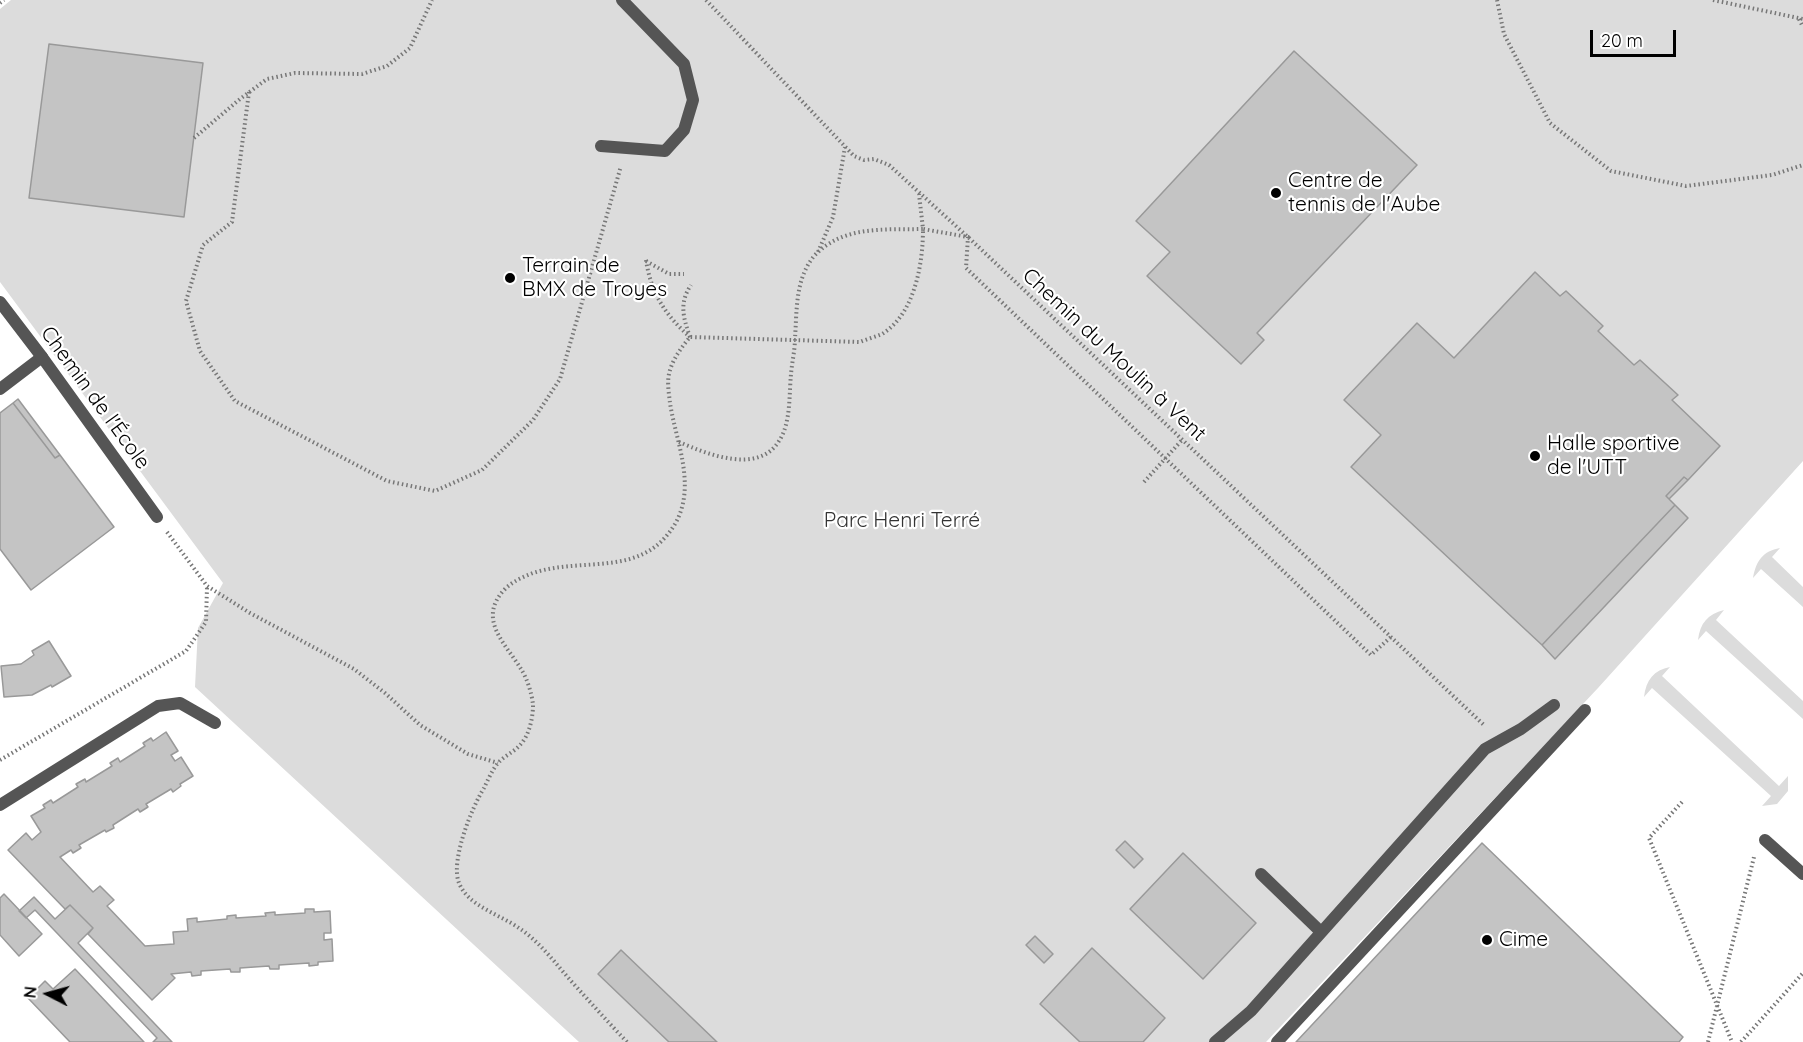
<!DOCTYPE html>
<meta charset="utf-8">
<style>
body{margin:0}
#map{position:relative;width:1803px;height:1042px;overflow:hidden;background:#fff;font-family:Quicksand,sans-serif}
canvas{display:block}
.north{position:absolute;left:18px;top:964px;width:60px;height:60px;-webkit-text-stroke:4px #fff;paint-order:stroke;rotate:276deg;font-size:16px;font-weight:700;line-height:24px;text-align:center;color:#000}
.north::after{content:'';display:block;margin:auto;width:21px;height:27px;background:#000;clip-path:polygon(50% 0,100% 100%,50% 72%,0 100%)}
.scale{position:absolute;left:1590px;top:30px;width:86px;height:27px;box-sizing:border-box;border:3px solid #000;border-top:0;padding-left:8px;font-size:18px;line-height:21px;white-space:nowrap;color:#000;-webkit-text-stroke:4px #fff;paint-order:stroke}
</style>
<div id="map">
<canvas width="1803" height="1042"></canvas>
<div class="north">N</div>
<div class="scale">20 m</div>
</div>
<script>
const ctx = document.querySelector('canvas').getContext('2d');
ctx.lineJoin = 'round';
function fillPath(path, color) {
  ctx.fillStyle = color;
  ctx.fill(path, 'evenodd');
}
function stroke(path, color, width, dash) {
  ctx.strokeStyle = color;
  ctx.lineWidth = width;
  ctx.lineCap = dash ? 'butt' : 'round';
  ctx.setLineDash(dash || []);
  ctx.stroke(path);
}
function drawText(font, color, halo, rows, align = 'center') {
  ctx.font = font + ' Quicksand,sans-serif';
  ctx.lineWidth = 4.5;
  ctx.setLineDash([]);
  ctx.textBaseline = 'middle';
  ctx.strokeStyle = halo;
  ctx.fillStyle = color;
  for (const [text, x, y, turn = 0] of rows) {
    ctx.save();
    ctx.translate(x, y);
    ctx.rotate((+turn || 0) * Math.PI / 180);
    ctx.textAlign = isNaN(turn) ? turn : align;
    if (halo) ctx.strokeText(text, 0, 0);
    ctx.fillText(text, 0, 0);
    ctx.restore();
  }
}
const green = new Path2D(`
 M 11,0 L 1803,0 L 1803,461 L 1598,688 L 1266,1042 L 579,1042 L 195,687 L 198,628 L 223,583 L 0,282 L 0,9 Z
 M 1780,548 L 1772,557 L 1803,587 L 1803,607 L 1761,569 L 1753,578 C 1756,561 1763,551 1780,548 Z
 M 1724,610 L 1716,620 L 1803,701 L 1803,719 L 1706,631 L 1698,640 C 1700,623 1708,614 1724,610 Z
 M 1670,667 L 1662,676 L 1779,786 L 1788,776 L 1788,791 L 1777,804 L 1762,806 L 1771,796 L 1652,688 L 1644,697 C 1646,680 1654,670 1670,667 Z`);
const building = new Path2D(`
 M 49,44 L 203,63 L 184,217 L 29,198 Z
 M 1294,51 L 1417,165 L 1257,333 L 1264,340 L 1241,364 L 1147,276 L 1170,252 L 1136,221 Z
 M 1535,272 L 1560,296 L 1566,291 L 1603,326 L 1598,331 L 1634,365 L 1640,360 L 1678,395 L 1672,400 L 1720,446 L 1688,480 L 1684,477 L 1666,496 L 1675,505 L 1542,645 L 1351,467 L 1381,435 L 1344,400 L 1417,323 L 1454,358 Z
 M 18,399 L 60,455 L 55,458 L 13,403 Z
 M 13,403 L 55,458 L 60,455 L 114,527 L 31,590 L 0,549 L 0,413 Z
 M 1684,477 L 1688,480 L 1669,499 L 1666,496 Z
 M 1675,505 L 1688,518 L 1555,659 L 1542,645 Z
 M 49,641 L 71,676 L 52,687 L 51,685 L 32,695 L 4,697 L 1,666 L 21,664 L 34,655 L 32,651 Z
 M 166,732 L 178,751 L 171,755 L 175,761 L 181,757 L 193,776 L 180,784 L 181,786 L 173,792 L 171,789 L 146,804 L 148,807 L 140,812 L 138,809 L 113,825 L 114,828 L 106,832 L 105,830 L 79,845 L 81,848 L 73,853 L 71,850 L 60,857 L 93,892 L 100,886 L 114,900 L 107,906 L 145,946 L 174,944 L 173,932 L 188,931 L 187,919 L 197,918 L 197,922 L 227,919 L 227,916 L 236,915 L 236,918 L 266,916 L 265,913 L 275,912 L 275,915 L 305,913 L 305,909 L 314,909 L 314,912 L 330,911 L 331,933 L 324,933 L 324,940 L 332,939 L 333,961 L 318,962 L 318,965 L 309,966 L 309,963 L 279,965 L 279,969 L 270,969 L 269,966 L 240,968 L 240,972 L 231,972 L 230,969 L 201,971 L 201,975 L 192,976 L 191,972 L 171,974 L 175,978 L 152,1000 L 88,934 L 93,928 L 70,905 L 65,909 L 8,850 L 26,833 L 32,840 L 41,832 L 31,816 L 45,808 L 43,805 L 51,800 L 53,803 L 78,787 L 76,784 L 85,779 L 86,782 L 112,766 L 110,763 L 118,758 L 120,762 L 145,746 L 143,743 L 151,738 L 153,741 Z
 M 1125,841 L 1143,859 L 1134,868 L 1116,850 Z
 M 1482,843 L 1683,1037 L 1679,1042 L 1296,1042 Z
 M 1183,853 L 1256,923 L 1203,979 L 1130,909 Z
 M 4,894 L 42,934 L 19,956 L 0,935 L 0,898 Z
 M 34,897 L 55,919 L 70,905 L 93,928 L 78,943 L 172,1042 L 153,1042 L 157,1038 L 35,910 L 26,918 L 19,911 Z
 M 1035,936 L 1053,954 L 1044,963 L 1026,945 Z
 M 1092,948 L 1165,1018 L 1143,1042 L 1080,1042 L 1040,1004 Z
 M 621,950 L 717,1042 L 669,1042 L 598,974 Z
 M 75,969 L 144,1042 L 70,1042 L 28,998 L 45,981 L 53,989 Z`);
const path = new Path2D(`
 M 706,0 L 854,156 L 864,160 L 874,159 L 889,165 L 968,237 L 1485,726
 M 1497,0 L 1504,34 L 1550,123 L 1611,171 L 1686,186 L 1772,175 L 1803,165
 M 1713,0 L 1803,19
 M 0,3 L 4,0
 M 1799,19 L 1803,27
 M 249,92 L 232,222 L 203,245 L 186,301 L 200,351 L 235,401 L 387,481 L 435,491 L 482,470 L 533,420 L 560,379 L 621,166
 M 194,138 L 240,99 L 267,79 L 295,73 L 362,74 L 387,66 L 410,48 L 432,0
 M 818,252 L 833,217 L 845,147
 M 646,260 C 651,293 665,315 690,337
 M 646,261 L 669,274 L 684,274
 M 690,337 C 683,317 679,303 691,285
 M 679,442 C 707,454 758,475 779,441 C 791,423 789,395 791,374 C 792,362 795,350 795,338 C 797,310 795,278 815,255 C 844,225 885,230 923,229 L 919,194
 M 1144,482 L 1182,440
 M 167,532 L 207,586 L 250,613 L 354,669 L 385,693 L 420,725 L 468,754 L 498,763
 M 0,760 L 186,651 L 206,622 L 207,587
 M 1682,802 L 1649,838 L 1732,1042
 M 627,1042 C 608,1022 590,1002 572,982 C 555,963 540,942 519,928 C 499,914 468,906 459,883 C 450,861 472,807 484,788 C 488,780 492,770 498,763 C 504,756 514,752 520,745 C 529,736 533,718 533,705 C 532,694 527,678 521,669 C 506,644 476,619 505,589 C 513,581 523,577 533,573 C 584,556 642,579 675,524 C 697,486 676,442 670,403 C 669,394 667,383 669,374 C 672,360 681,348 690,337 L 860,342 C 867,339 875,337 882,334 C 915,314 923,263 923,229 L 968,237 L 966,268 L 1371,655 L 1391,637
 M 1708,1042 L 1754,857
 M 1741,1042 L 1803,973`);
const lane = new Path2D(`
 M 601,146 L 665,151 L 684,130 L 693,100 L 684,64 L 622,0
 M 0,389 L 42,357
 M 0,805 L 158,706 L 180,703 L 215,723
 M 1261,874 L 1321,932
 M 1215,1042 L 1251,1011 L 1485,749 L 1521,729 L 1554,705
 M 1277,1042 L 1585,710`);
const street = new Path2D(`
 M 0,302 L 42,357 L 157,517
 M 1765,840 L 1803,874`);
const markers = [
 [1276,193,6,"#000"],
 [510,278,6,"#000"],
 [1535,456,6,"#000"],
 [1487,940,6,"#000"]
];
const poiNames = [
 ["Centre de",1288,181],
 ["tennis de l'Aube",1288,205],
 ["Terrain de",522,266],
 ["BMX de Troyes",522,290],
 ["Halle sportive",1547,444],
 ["de l'UTT",1547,468],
 ["Cime",1499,940]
];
const streetNames = [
 ["Chemin du Moulin à Vent",1114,355,43],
 ["Chemin de l'École",95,398,54]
];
const parkNames = [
 ["Parc Henri Terré",902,521]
];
fillPath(green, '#dcdcdc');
fillPath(building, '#c4c4c4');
stroke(building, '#999', 1.5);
stroke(path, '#777', 4, [1.5, 3]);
stroke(lane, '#555', 12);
stroke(street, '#555', 12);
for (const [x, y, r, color] of markers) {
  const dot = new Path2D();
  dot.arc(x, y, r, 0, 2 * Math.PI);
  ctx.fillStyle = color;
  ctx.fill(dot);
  stroke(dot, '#fff', 2);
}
drawText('21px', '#000', '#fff', poiNames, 'left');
drawText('21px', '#000', '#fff', streetNames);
drawText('21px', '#333', '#fff', parkNames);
</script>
